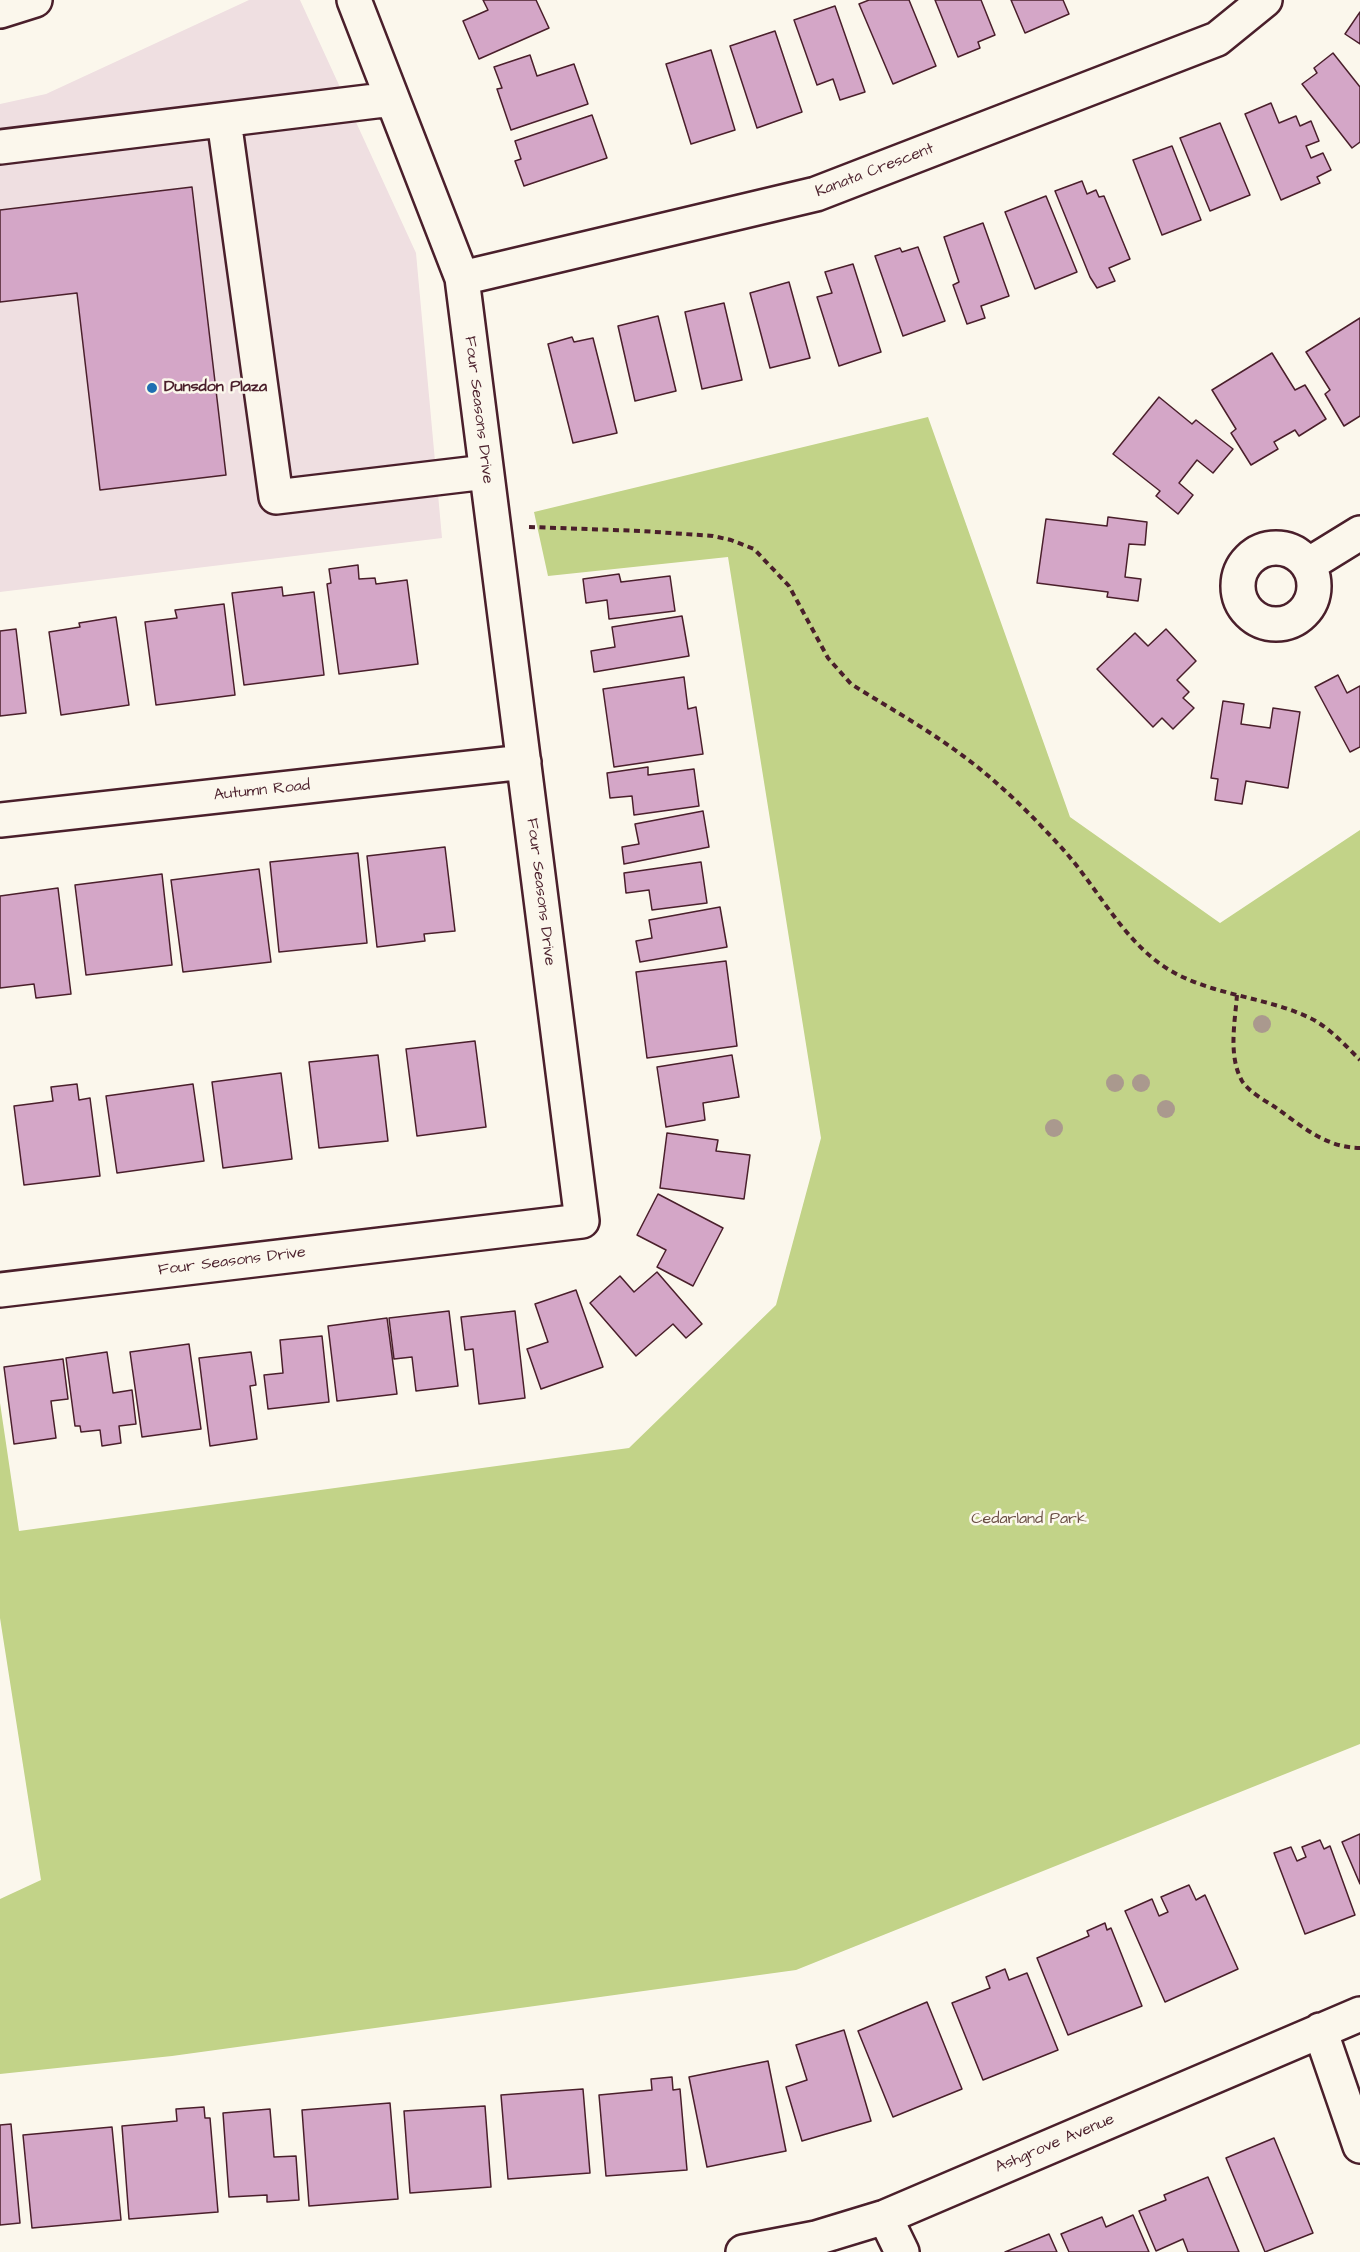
<!DOCTYPE html>
<style>
body{margin:0}
canvas{display:block;background:#fbf7ec}
</style>
<canvas width="1360" height="2252"></canvas>
<script>
const ctx = document.querySelector('canvas').getContext('2d');
ctx.lineJoin = 'round';
function fillPath(path, color) {
  ctx.fillStyle = color;
  ctx.fill(path, 'evenodd');
}
function stroke(path, color, width, dash) {
  ctx.strokeStyle = color;
  ctx.lineWidth = width;
  ctx.lineCap = dash ? 'butt' : 'round';
  ctx.setLineDash(dash || []);
  ctx.stroke(path);
}
function drawText(font, color, halo, rows, align = 'center') {
  ctx.font = font + ' "Architects Daughter",sans-serif';
  ctx.lineWidth = 5;
  ctx.setLineDash([]);
  ctx.textBaseline = 'middle';
  ctx.strokeStyle = halo;
  ctx.fillStyle = color;
  for (const [text, x, y, turn = 0] of rows) {
    ctx.save();
    ctx.translate(x, y);
    ctx.rotate((+turn || 0) * Math.PI / 180);
    ctx.textAlign = isNaN(turn) ? turn : align;
    if (halo) ctx.strokeText(text, 0, 0);
    ctx.fillText(text, 0, 0);
    ctx.restore();
  }
}
const built = new Path2D(`
 M 249,0 L 300,0 L 416,253 L 442,538 L 0,592 L 0,104 L 46,94 Z`);
const green = new Path2D(`
 M 928,417 L 1070,817 L 1220,923 L 1360,830 L 1360,1744 L 796,1970 L 172,2056 L 0,2074 L 0,1899 L 41,1880 L 0,1618 L 0,1403 L 19,1531 L 629,1448 L 776,1305 L 821,1138 L 728,557 L 548,576 L 534,512 Z`);
const building = new Path2D(`
 M 483,0 L 536,0 L 549,28 L 479,59 L 463,21 L 488,10 Z
 M 869,0 L 909,0 L 936,66 L 893,84 L 859,4 Z
 M 935,0 L 981,0 L 995,35 L 978,42 L 980,48 L 958,57 Z
 M 1011,0 L 1063,0 L 1069,14 L 1025,33 Z
 M 835,6 L 865,92 L 840,100 L 833,79 L 817,85 L 794,20 Z
 M 1360,12 L 1360,44 L 1345,34 Z
 M 775,31 L 802,112 L 757,128 L 730,46 Z
 M 711,50 L 735,130 L 691,144 L 666,64 Z
 M 1333,53 L 1360,87 L 1360,142 L 1352,148 L 1302,84 L 1317,73 L 1314,68 Z
 M 530,55 L 537,76 L 574,64 L 588,104 L 511,130 L 497,89 L 502,88 L 494,67 Z
 M 1271,103 L 1279,123 L 1296,116 L 1300,126 L 1311,121 L 1319,141 L 1306,146 L 1311,158 L 1323,153 L 1331,170 L 1317,177 L 1320,183 L 1281,200 L 1245,114 Z
 M 592,115 L 607,158 L 524,186 L 515,161 L 521,159 L 515,141 Z
 M 1220,123 L 1250,195 L 1210,211 L 1180,138 Z
 M 1172,146 L 1201,220 L 1162,235 L 1133,160 Z
 M 1082,181 L 1087,194 L 1096,190 L 1099,197 L 1104,196 L 1130,259 L 1109,268 L 1115,281 L 1097,288 L 1090,277 L 1055,191 Z
 M 192,187 L 226,475 L 100,490 L 77,293 L 0,302 L 0,210 Z
 M 1046,196 L 1077,272 L 1035,289 L 1005,212 Z
 M 983,223 L 1009,296 L 981,306 L 985,318 L 967,324 L 953,285 L 959,282 L 944,237 Z
 M 918,247 L 945,321 L 903,336 L 875,256 L 900,248 L 902,252 Z
 M 853,264 L 881,352 L 839,366 L 817,297 L 832,293 L 825,272 Z
 M 789,282 L 810,358 L 770,368 L 750,293 Z
 M 724,303 L 742,380 L 702,389 L 685,312 Z
 M 658,316 L 676,391 L 635,401 L 618,326 Z
 M 1360,318 L 1360,416 L 1344,426 L 1325,394 L 1330,390 L 1306,352 Z
 M 572,337 L 574,342 L 593,338 L 617,433 L 573,443 L 548,344 Z
 M 1272,353 L 1295,390 L 1305,385 L 1326,419 L 1299,436 L 1295,430 L 1274,442 L 1278,449 L 1251,465 L 1231,433 L 1236,429 L 1212,390 Z
 M 1159,397 L 1192,424 L 1196,420 L 1233,449 L 1213,473 L 1197,460 L 1179,483 L 1193,495 L 1178,514 L 1156,496 L 1160,491 L 1113,454 Z
 M 1108,517 L 1147,522 L 1145,545 L 1129,544 L 1125,577 L 1141,579 L 1138,601 L 1107,597 L 1108,592 L 1037,583 L 1046,519 L 1107,526 Z
 M 358,565 L 359,579 L 375,578 L 376,584 L 407,580 L 418,664 L 339,674 L 327,584 L 331,583 L 329,569 Z
 M 619,574 L 621,582 L 670,576 L 675,611 L 609,619 L 607,600 L 586,603 L 583,579 Z
 M 282,587 L 283,596 L 314,592 L 324,675 L 244,685 L 232,593 Z
 M 224,604 L 235,695 L 156,705 L 145,622 L 177,618 L 175,610 Z
 M 682,616 L 689,656 L 594,672 L 591,651 L 615,647 L 612,627 Z
 M 116,617 L 129,705 L 61,715 L 49,632 L 80,627 L 79,623 Z
 M 16,629 L 26,713 L 0,716 L 0,631 Z
 M 1166,629 L 1196,661 L 1177,680 L 1189,692 L 1183,698 L 1194,708 L 1173,729 L 1162,718 L 1153,727 L 1097,669 L 1135,633 L 1148,646 Z
 M 1338,675 L 1347,693 L 1360,686 L 1360,747 L 1350,752 L 1315,687 Z
 M 684,677 L 688,709 L 696,707 L 703,754 L 614,767 L 603,689 Z
 M 1223,701 L 1244,704 L 1241,724 L 1270,728 L 1273,708 L 1300,712 L 1288,788 L 1246,781 L 1242,804 L 1215,800 L 1218,779 L 1211,778 Z
 M 648,767 L 648,775 L 694,769 L 699,806 L 634,815 L 632,796 L 610,798 L 607,773 Z
 M 703,811 L 709,847 L 624,864 L 622,847 L 639,844 L 635,824 Z
 M 445,847 L 455,931 L 424,934 L 425,941 L 377,947 L 367,856 Z
 M 358,853 L 367,943 L 279,952 L 270,862 Z
 M 701,862 L 707,903 L 652,910 L 649,890 L 626,893 L 624,873 Z
 M 259,869 L 271,962 L 183,972 L 171,880 Z
 M 162,874 L 172,965 L 86,975 L 75,885 Z
 M 58,888 L 71,994 L 36,998 L 34,984 L 0,988 L 0,896 Z
 M 720,907 L 727,947 L 640,962 L 636,941 L 652,938 L 649,920 Z
 M 726,961 L 737,1046 L 647,1058 L 636,972 Z
 M 475,1041 L 486,1127 L 417,1136 L 406,1049 Z
 M 378,1055 L 388,1141 L 319,1148 L 309,1062 Z
 M 732,1055 L 739,1097 L 703,1103 L 705,1120 L 666,1127 L 657,1067 Z
 M 281,1073 L 292,1159 L 223,1168 L 212,1082 Z
 M 77,1084 L 79,1100 L 90,1098 L 100,1176 L 24,1185 L 14,1106 L 53,1101 L 51,1087 Z
 M 193,1084 L 204,1161 L 117,1173 L 106,1096 Z
 M 667,1133 L 718,1140 L 716,1151 L 750,1155 L 744,1199 L 660,1188 Z
 M 658,1194 L 723,1228 L 693,1286 L 657,1267 L 666,1250 L 637,1235 Z
 M 657,1272 L 702,1324 L 686,1338 L 673,1324 L 636,1356 L 590,1303 L 620,1276 L 634,1292 Z
 M 576,1290 L 603,1367 L 541,1389 L 527,1349 L 548,1342 L 535,1304 Z
 M 449,1311 L 458,1386 L 416,1391 L 412,1357 L 394,1359 L 389,1318 Z
 M 515,1311 L 525,1398 L 479,1404 L 473,1349 L 465,1350 L 461,1317 Z
 M 387,1318 L 397,1394 L 337,1401 L 328,1326 Z
 M 322,1336 L 329,1402 L 268,1409 L 264,1375 L 283,1373 L 280,1340 Z
 M 189,1344 L 201,1429 L 142,1437 L 130,1352 Z
 M 107,1352 L 113,1393 L 132,1390 L 136,1424 L 119,1426 L 121,1443 L 102,1446 L 100,1430 L 81,1432 L 80,1426 L 75,1426 L 66,1358 Z
 M 251,1352 L 256,1385 L 250,1386 L 257,1439 L 210,1446 L 199,1358 Z
 M 63,1359 L 68,1399 L 51,1401 L 56,1438 L 14,1444 L 4,1367 Z
 M 1360,1834 L 1360,1884 L 1342,1842 Z
 M 1320,1840 L 1324,1849 L 1330,1846 L 1355,1915 L 1305,1934 L 1274,1853 L 1291,1847 L 1297,1861 L 1306,1857 L 1302,1847 Z
 M 1189,1885 L 1196,1900 L 1205,1895 L 1238,1969 L 1165,2002 L 1125,1911 L 1152,1899 L 1159,1916 L 1168,1912 L 1161,1897 Z
 M 1105,1923 L 1107,1930 L 1111,1928 L 1142,2006 L 1068,2035 L 1037,1958 L 1089,1936 L 1087,1931 Z
 M 1005,1969 L 1009,1980 L 1027,1973 L 1058,2050 L 983,2080 L 952,2003 L 990,1988 L 986,1977 Z
 M 927,2002 L 962,2089 L 893,2117 L 858,2031 Z
 M 844,2030 L 871,2121 L 802,2141 L 786,2087 L 807,2080 L 796,2045 Z
 M 768,2061 L 786,2151 L 707,2167 L 689,2077 Z
 M 672,2077 L 673,2090 L 680,2089 L 687,2170 L 606,2176 L 599,2095 L 652,2090 L 651,2079 Z
 M 583,2089 L 590,2173 L 508,2179 L 501,2095 Z
 M 390,2103 L 398,2199 L 309,2206 L 302,2110 Z
 M 485,2106 L 491,2187 L 410,2193 L 404,2111 Z
 M 204,2107 L 205,2118 L 210,2118 L 218,2212 L 129,2219 L 122,2126 L 177,2121 L 176,2109 Z
 M 270,2109 L 274,2157 L 296,2156 L 299,2200 L 267,2202 L 267,2195 L 229,2197 L 223,2113 Z
 M 11,2124 L 20,2223 L 0,2225 L 0,2125 Z
 M 112,2127 L 121,2220 L 32,2228 L 23,2135 Z
 M 1274,2138 L 1313,2233 L 1265,2252 L 1226,2158 Z
 M 1208,2177 L 1239,2252 L 1188,2252 L 1183,2239 L 1156,2251 L 1139,2211 L 1166,2200 L 1164,2195 Z
 M 1133,2215 L 1149,2252 L 1069,2252 L 1061,2234 L 1102,2217 L 1106,2227 Z
 M 1049,2234 L 1057,2252 L 1005,2252 Z`);
const path = new Path2D(`
 M 529,527 L 642,531 L 713,536 L 731,540 L 754,549 L 789,586 L 828,658 L 851,684 C 886,706 922,726 955,750 C 993,777 1027,810 1059,845 C 1093,881 1116,929 1155,960 C 1199,995 1258,994 1308,1017 C 1328,1026 1345,1045 1360,1060
 M 1237,995 C 1235,1022 1228,1056 1242,1081 C 1249,1092 1264,1100 1275,1107 C 1300,1125 1326,1148 1360,1148`);
const minor = new Path2D(`
 M 224,120 L 276,497 L 486,472
 M 0,147 L 392,99
 M 462,278 L 816,194 L 1217,39 L 1265,0
 M1238 586a38 38 0 1 1 76 0a38 38 0 1 1-76 0Z
 M 1308,565 L 1360,533
 M 0,820 L 524,762
 M 0,1290 L 582,1221 L 462,278 L 354,0
 M 1320,2030 L 1360,2146
 M 885,2217 L 902,2252
 M 743,2252 L 816,2238 L 885,2217 L 1360,2014`);
const major = new Path2D(`
 M 0,11 L 35,0`);
const trees = [
 [1262,1024],
 [1115,1083],
 [1141,1083],
 [1166,1109],
 [1054,1128]
];
const markers = [
 [152,388,6,"#1f6fb2"]
];
const streetNames = [
 ["Kanata Crescent",875,171,-21],
 ["Four Seasons Drive",478,410,83],
 ["Autumn Road",262,791,-6],
 ["Four Seasons Drive",540,892,83],
 ["Four Seasons Drive",232,1262,-7],
 ["Ashgrove Avenue",1055,2144,-23]
];
const poiNames = [
 ["Dunsdon Plaza",164,388]
];
const parkNames = [
 ["Cedarland Park",1029,1520]
];
fillPath(built, '#efdfe1');
fillPath(green, '#c2d388');
fillPath(building, '#d4a6c7');
stroke(building, '#4a1f2b', 1.5);
stroke(minor, '#4a1f2b', 38);
stroke(major, '#4a1f2b', 38);
stroke(path, '#4a1f2b', 4, [6, 4.5]);
stroke(minor, '#fbf7ec', 33);
stroke(major, '#fbf7ec', 33);
ctx.fillStyle = '#aa998e';
for (const [x, y] of trees) {
  ctx.beginPath();
  ctx.arc(x, y, 9, 0, 2 * Math.PI);
  ctx.fill();
}
for (const [x, y, r, color] of markers) {
  const dot = new Path2D();
  dot.arc(x, y, r, 0, 2 * Math.PI);
  ctx.fillStyle = color;
  ctx.fill(dot);
  stroke(dot, '#fbf7ec', 2);
}
drawText('16px', '#4a1f2b', '#fbf7ec', streetNames);
drawText('bold 16px', '#4a1f2b', '#fbf7ec', poiNames, 'left');
drawText('16px', '#684c42', '#fbf7ec', parkNames);
</script>
